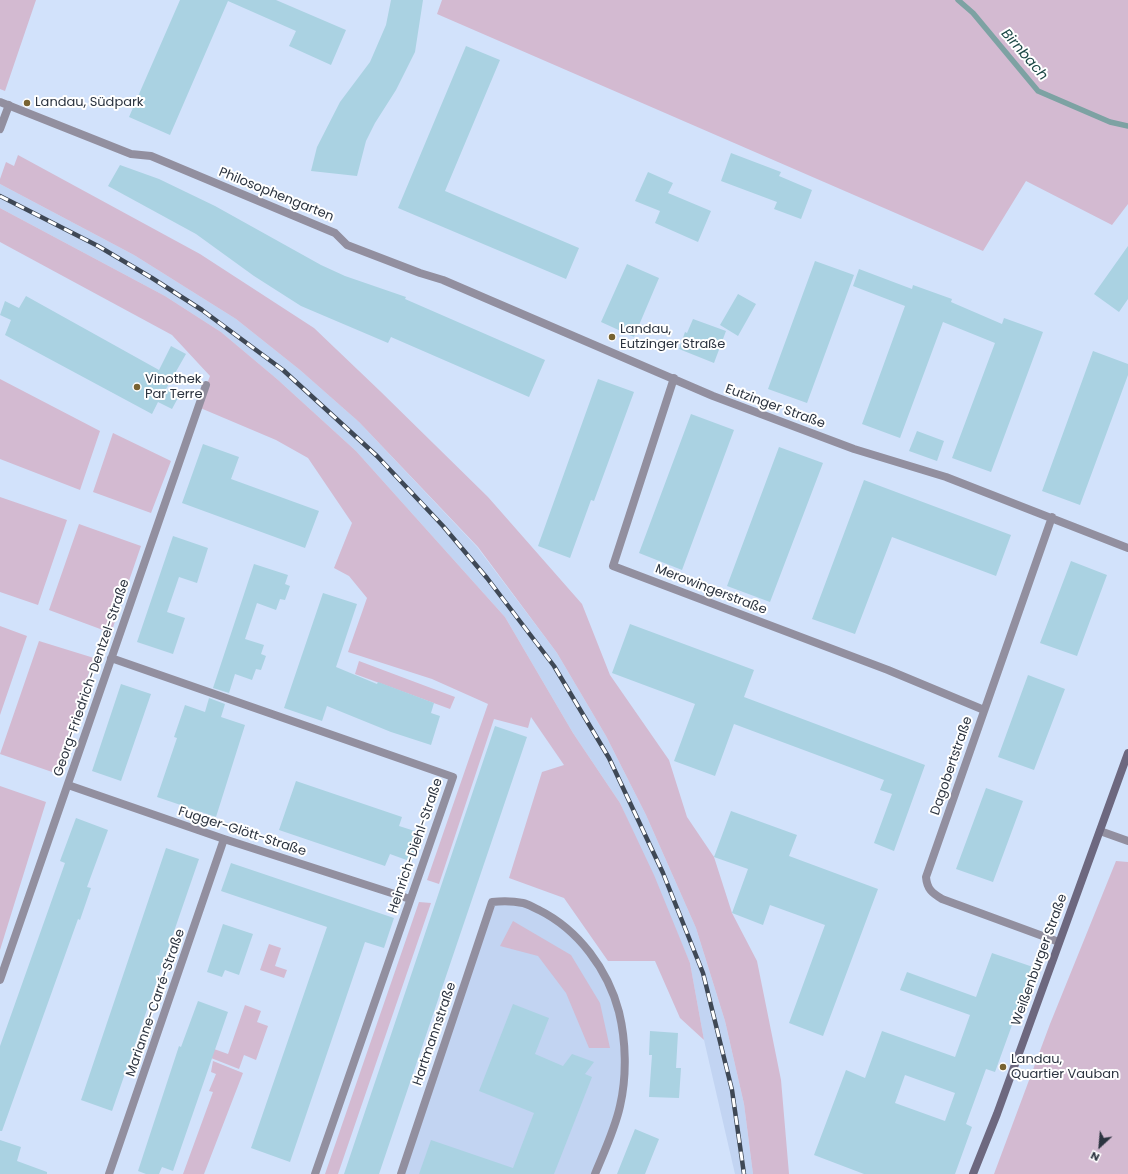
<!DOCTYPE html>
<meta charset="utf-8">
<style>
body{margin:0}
#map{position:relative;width:1128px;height:1174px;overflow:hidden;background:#d2e2fb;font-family:Poppins,sans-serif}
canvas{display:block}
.north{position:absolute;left:1080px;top:1126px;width:40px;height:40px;-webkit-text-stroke:3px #fff;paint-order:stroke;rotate:206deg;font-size:11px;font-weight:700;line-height:16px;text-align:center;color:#2c3440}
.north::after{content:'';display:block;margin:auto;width:14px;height:18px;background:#2c3440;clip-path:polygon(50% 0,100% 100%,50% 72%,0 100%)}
</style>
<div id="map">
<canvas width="1128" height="1174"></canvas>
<div class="north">N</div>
</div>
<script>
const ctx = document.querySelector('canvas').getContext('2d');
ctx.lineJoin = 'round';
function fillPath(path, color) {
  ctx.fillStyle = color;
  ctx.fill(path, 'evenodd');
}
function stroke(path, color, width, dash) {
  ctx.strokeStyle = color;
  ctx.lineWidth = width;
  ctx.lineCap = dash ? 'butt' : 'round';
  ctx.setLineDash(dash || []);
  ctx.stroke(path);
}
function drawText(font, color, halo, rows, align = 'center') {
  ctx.font = font + ' Poppins,sans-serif';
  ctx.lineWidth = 4;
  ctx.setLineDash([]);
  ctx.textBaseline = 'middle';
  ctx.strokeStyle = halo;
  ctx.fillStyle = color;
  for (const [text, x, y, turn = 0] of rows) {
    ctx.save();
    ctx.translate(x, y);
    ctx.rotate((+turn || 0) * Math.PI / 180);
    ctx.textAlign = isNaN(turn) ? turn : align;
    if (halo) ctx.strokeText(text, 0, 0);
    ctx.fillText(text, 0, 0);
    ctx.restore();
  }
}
const built = new Path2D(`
 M 0,184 L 134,255 L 236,319 L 300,370 L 359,422 L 477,547 L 557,653 L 606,736 L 646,815 L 696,928 L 725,1021 L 744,1104 L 753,1174 L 735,1174 L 704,1040 L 690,963 L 620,803 L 573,733 L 505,617 L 356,451 L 277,379 L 221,332 L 165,296 L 0,208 Z
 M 492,902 L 524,903 L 570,930 L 606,978 L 622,1032 L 621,1105 L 594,1174 L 401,1174 Z`);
const green = new Path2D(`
 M 0,0 L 36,0 L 5,91 L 0,89 Z
 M 442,0 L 1128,0 L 1128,204 L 1112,225 L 1026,181 L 983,251 L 437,14 Z
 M 18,155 L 200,254 L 314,328 L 380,391 L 488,497 L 582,604 L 610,675 L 669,760 L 687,817 L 714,857 L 732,913 L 757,961 L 781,1080 L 789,1174 L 753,1174 L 744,1104 L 725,1021 L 696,928 L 646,815 L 606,736 L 557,653 L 478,547 L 359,422 L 300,370 L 236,319 L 134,255 L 0,184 L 0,179 L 6,162 L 14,166 Z
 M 0,208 L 165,296 L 221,332 L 277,379 L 356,451 L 505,617 L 573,733 L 620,803 L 654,875 L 690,963 L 704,1040 L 680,1018 L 655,961 L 608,961 L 564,898 L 509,878 L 542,772 L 564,765 L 531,717 L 528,728 L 494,719 L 439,884 L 427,880 L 488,704 L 432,679 L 348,652 L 367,598 L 349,576 L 334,568 L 352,523 L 308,458 L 276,440 L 198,407 L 210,376 L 172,335 L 0,242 Z
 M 0,379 L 100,431 L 80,490 L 0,459 Z
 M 113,433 L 171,461 L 151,513 L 93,492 Z
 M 0,497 L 67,520 L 38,605 L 0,592 Z
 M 79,524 L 141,546 L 111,633 L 49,610 Z
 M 0,626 L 27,636 L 0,715 Z
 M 39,641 L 94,658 L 55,773 L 0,754 Z
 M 359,661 L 455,697 L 450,709 L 355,674 Z
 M 0,786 L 46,802 L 0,950 Z
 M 1116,861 L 1128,862 L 1128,1174 L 994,1174 L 1050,1024 Z
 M 419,902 L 431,903 L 338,1174 L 325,1174 Z
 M 513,921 L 571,955 L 600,1003 L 610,1048 L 589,1048 L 566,993 L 538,956 L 500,946 Z
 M 269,944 L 281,948 L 275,966 L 287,970 L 284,978 L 260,970 Z
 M 245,1005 L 261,1011 L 257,1022 L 268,1026 L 256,1060 L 244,1055 L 239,1069 L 211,1058 L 214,1049 L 228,1054 Z
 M 213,1061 L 243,1073 L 204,1174 L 183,1174 L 213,1092 L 209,1091 L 216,1074 L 211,1072 Z`);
const stream = new Path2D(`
 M 958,0 L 973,13 L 1038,91 L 1110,122 L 1128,126`);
const building = new Path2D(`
 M 180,0 L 276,0 L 346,30 L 331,65 L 289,46 L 296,31 L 228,1 L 170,135 L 129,117 Z
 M 391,0 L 423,0 L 415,52 L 396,90 L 375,123 L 366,141 L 357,176 L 311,171 L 317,147 L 340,102 L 370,62 L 386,25 Z
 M 466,46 L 500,60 L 445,191 L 579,248 L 566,279 L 398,208 Z
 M 731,153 L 781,172 L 779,176 L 812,190 L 801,219 L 774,209 L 777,202 L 721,181 Z
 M 120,165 L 159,179 L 215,206 L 321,265 L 345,276 L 406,297 L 405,299 L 545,360 L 529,397 L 391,337 L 388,343 L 301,306 L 254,276 L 196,234 L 108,186 Z
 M 648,172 L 673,183 L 668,193 L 711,211 L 698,242 L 655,223 L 660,211 L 635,201 Z
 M 1128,246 L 1128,299 L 1119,312 L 1094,294 Z
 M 815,261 L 854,275 L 807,403 L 768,389 Z
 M 627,264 L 659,278 L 634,337 L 601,322 Z
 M 859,269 L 912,289 L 913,285 L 952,299 L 951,302 L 1002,324 L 1004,318 L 1043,332 L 991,472 L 952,458 L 995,343 L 943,322 L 900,438 L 862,424 L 905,306 L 853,286 Z
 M 738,294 L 756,304 L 738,336 L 720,325 Z
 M 26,296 L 159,370 L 171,346 L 186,354 L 166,389 L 179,396 L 172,409 L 158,402 L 152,414 L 5,335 L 11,320 L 0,315 L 5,301 L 19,308 Z
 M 693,319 L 726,331 L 714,363 L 679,349 L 685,332 L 687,333 Z
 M 1093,351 L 1128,364 L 1128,375 L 1080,505 L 1042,491 Z
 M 598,379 L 634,392 L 594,501 L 591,500 L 570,558 L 538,546 Z
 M 691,414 L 734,430 L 682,570 L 639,553 Z
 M 917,431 L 944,441 L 937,461 L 909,451 Z
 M 203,444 L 239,457 L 231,479 L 319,511 L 305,548 L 182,503 Z
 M 779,447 L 823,463 L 770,602 L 727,586 Z
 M 864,480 L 1011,535 L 996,576 L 892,537 L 855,634 L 812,619 Z
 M 173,536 L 208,548 L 197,583 L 179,577 L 167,612 L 185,618 L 173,654 L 137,642 Z
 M 1071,561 L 1107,575 L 1077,656 L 1040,643 Z
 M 254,564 L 288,575 L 285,584 L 290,586 L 285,600 L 280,599 L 276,610 L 257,603 L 245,639 L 264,645 L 261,654 L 266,656 L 261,670 L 256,669 L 252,680 L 235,674 L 229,693 L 213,688 Z
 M 323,593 L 357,604 L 336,667 L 377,684 L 378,682 L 434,703 L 431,713 L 440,716 L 431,745 L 391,732 L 327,706 L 322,721 L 284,708 Z
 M 630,624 L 754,670 L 744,697 L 925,765 L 894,851 L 874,843 L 892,794 L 880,790 L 884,780 L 734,724 L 715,776 L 674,761 L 695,704 L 612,673 Z
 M 1028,675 L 1065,689 L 1034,770 L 998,757 Z
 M 121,684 L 151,694 L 121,781 L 92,771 Z
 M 209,698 L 225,704 L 221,717 L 245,725 L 216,817 L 157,797 L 177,738 L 174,737 L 185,705 L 205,712 Z
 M 495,726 L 527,737 L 379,1174 L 344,1174 Z
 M 296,781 L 402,817 L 399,826 L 421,833 L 412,862 L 390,854 L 385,866 L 279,830 Z
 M 986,788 L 1023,801 L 993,882 L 956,869 Z
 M 731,811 L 797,835 L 789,856 L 878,889 L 823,1036 L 789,1023 L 825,925 L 770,905 L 763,925 L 732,913 L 748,869 L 714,857 Z
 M 76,818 L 108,830 L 87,887 L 91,888 L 80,920 L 78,919 L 2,1131 L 0,1131 L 0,1046 L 65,863 L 60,861 Z
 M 166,848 L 199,859 L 112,1111 L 81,1100 Z
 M 231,863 L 394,918 L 384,948 L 365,942 L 290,1162 L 251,1148 L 327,927 L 221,891 Z
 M 223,924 L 253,934 L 239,975 L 225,970 L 222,977 L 207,972 Z
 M 992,953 L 1033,967 L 995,1072 L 986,1069 L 966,1124 L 972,1127 L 955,1174 L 864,1174 L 814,1155 L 846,1070 L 865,1078 L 882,1031 L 955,1057 L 970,1015 L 900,990 L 907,972 L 976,997 ZM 905,1075 L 955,1093 L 945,1121 L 895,1103 Z
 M 198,1001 L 228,1012 L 173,1171 L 162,1167 L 159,1174 L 146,1174 L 138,1171 L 179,1046 L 181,1047 Z
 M 513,1004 L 549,1018 L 535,1054 L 563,1066 L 572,1054 L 594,1062 L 585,1074 L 592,1077 L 554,1174 L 419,1174 L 431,1140 L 513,1168 L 534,1113 L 479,1091 Z
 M 650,1031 L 678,1033 L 676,1068 L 681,1068 L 679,1098 L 649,1097 L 652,1055 L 649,1055 Z
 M 635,1129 L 659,1139 L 645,1174 L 617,1174 Z
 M 0,1140 L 21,1147 L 17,1161 L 47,1172 L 47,1174 L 0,1174 Z`);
const street = new Path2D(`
 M 0,102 L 131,154 L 151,156 L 335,233 L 347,245 L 420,273 L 443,280 L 713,396 L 854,449 L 946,477 L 1128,548
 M 0,129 L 9,105
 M 674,378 L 613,566 L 888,670 L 984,710
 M 1052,517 L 926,877 C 927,889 932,893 942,899 L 1059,942
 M 111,658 L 453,777 L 315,1174
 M 68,785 L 224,839 L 410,899
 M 1100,831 L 1128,841
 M 0,980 L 206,385
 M 109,1174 L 224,839
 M 401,1174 L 492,902 C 502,901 513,901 523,903 C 528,904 534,908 539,910 C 579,930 608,970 619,1012 C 626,1041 627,1076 620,1106 C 615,1129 604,1152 595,1174`);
const secondary = new Path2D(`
 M 973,1174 L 997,1114 L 1128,753`);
const rail = new Path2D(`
 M 0,196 L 98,246 L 152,278 L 202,310 L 283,370 L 377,456 L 443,526 L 487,578 L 554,666 L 609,758 L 663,873 L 703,973 L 732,1090 L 744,1174`);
const markers = [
 [27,103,4,"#786332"],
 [612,337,4,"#786332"],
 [137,387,4,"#786332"],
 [1003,1067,4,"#786332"]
];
const poiNames = [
 ["Landau, Südpark",35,103],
 ["Landau,",620,330],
 ["Eutzinger Straße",620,345],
 ["Vinothek",145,380],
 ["Par Terre",145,395],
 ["Landau,",1011,1060],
 ["Quartier Vauban",1011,1075]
];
const streetNames = [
 ["Philosophengarten",276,195,22],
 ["Eutzinger Straße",775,407,20],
 ["Merowingerstraße",711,590,21],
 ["Georg-Friedrich-Dentzel-Straße",92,678,-71],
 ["Dagobertstraße",952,766,-71],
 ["Fugger-Glött-Straße",242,832,18],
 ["Heinrich-Diehl-Straße",416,846,-71],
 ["Weißenburger Straße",1040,960,-70],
 ["Marianne-Carré-Straße",156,1003,-71],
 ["Hartmannstraße",435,1034,-71]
];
const waterNames = [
 ["Birnbach",1024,55,49]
];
fillPath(built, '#c2d4f2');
fillPath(green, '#d3bad1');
stroke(stream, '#7da2a3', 5.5);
fillPath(building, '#aad2e2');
stroke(street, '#928f9f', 8);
stroke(secondary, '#6d687f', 8);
stroke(rail, '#3f4855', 4.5);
stroke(rail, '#fff', 3, [9]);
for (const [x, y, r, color] of markers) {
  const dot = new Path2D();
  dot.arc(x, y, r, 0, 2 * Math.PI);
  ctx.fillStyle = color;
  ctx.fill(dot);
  stroke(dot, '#fff', 1.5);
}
drawText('13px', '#2c3440', '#fff', poiNames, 'left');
drawText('13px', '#2c3440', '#fff', streetNames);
drawText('italic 14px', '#1b4745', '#fff', waterNames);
</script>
